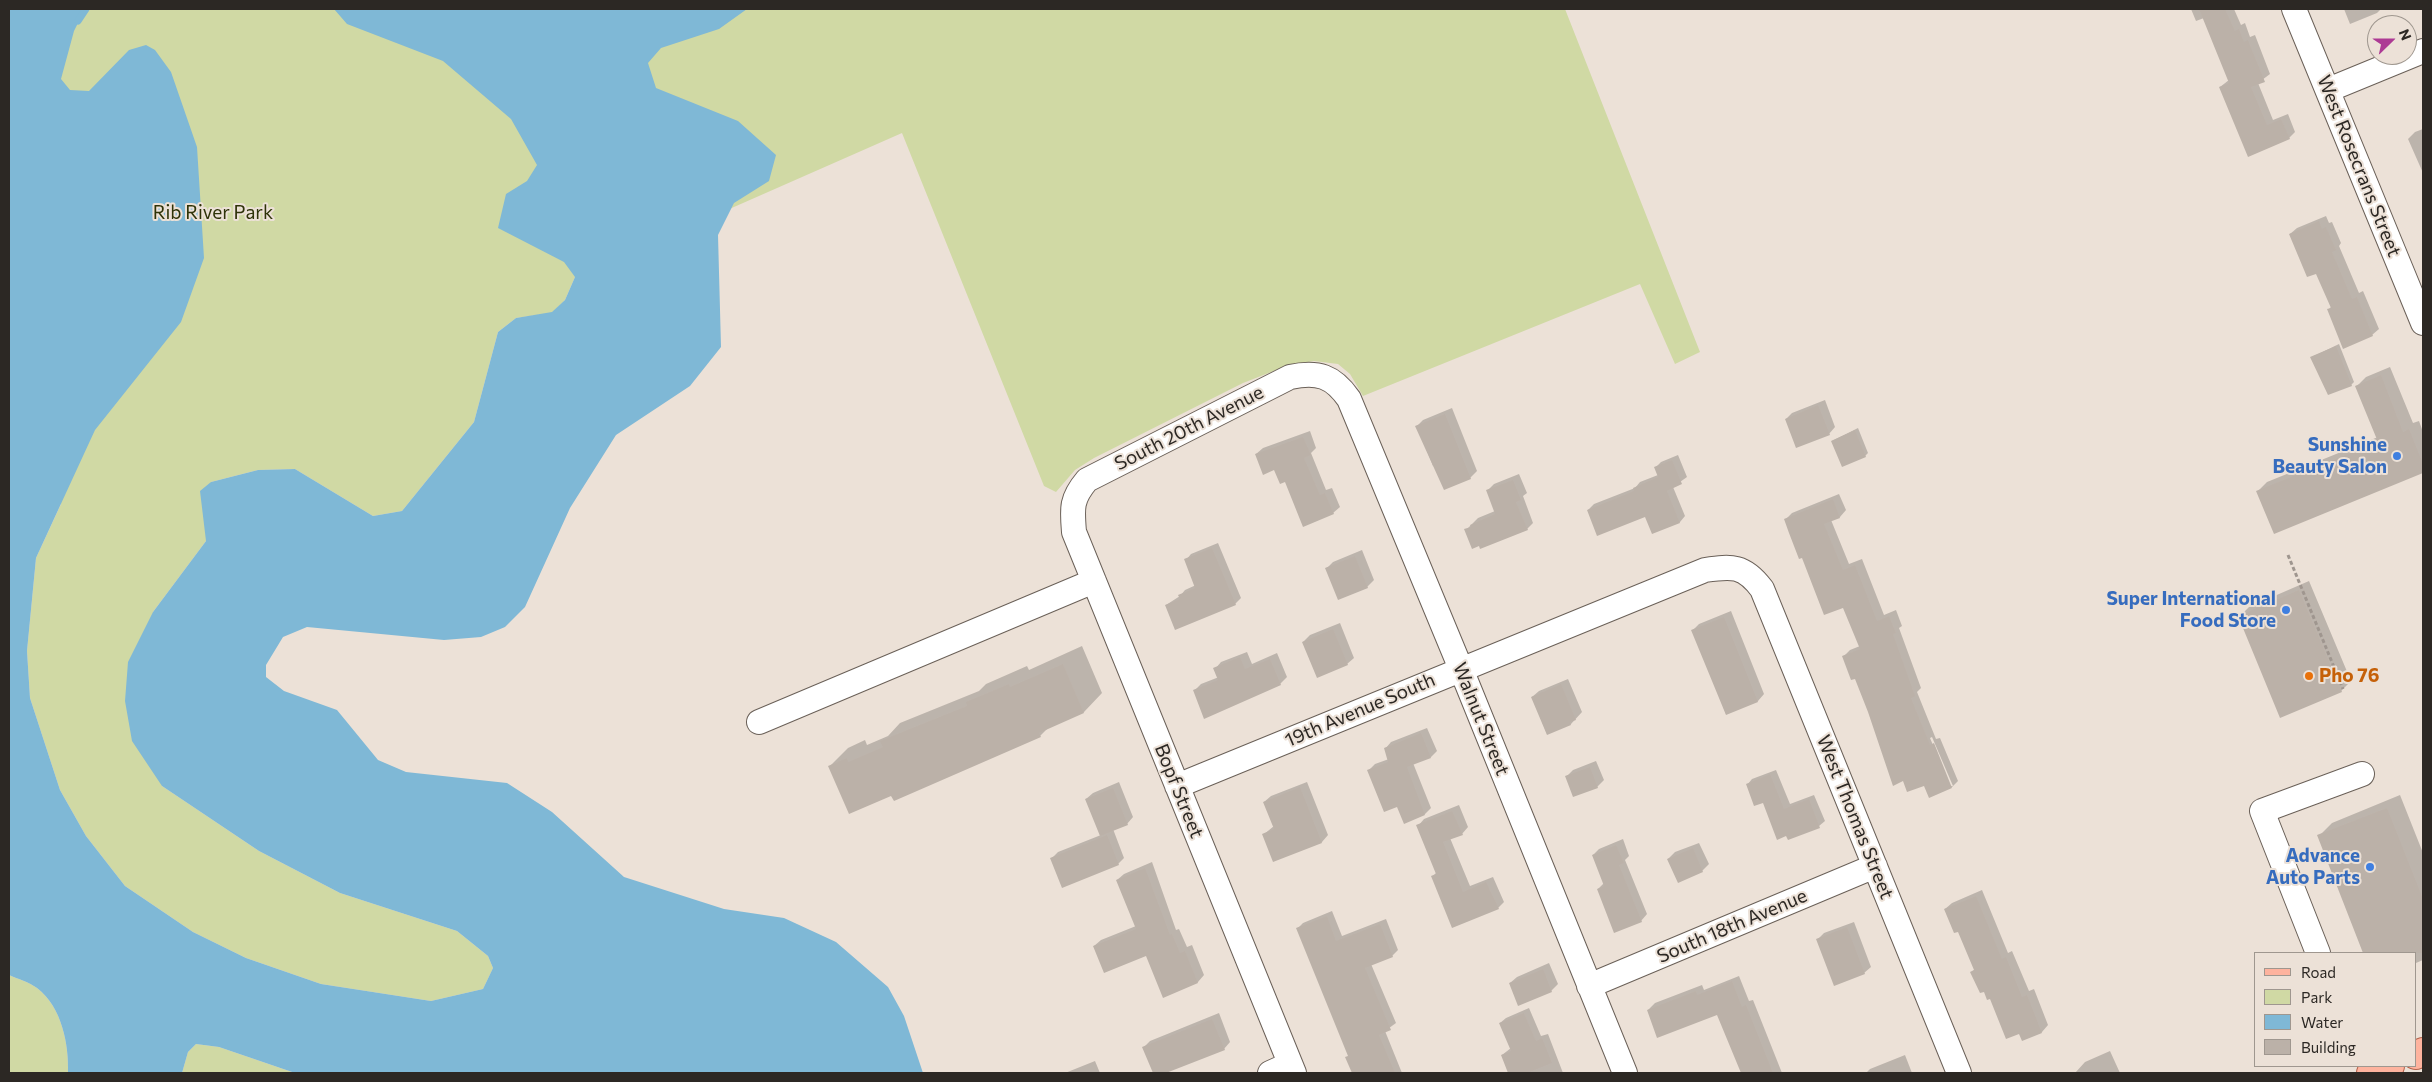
<!DOCTYPE html>
<style>
body{margin:0}
#map{position:relative;width:2432px;height:1082px;overflow:hidden;background:#ece1d7;font-family:Commissioner,sans-serif}
canvas{display:block}
.frame{position:absolute;inset:0;border:10px solid #2c2824;pointer-events:none}
.legend{position:absolute;left:2254px;top:952px;width:162px;height:115px;box-sizing:border-box;background:#ece1d7;border:1px solid #9f978f;margin:0;padding:6px 9px;list-style:none;font-size:15px;color:#2c2824}
.legend li{display:flex;align-items:center;gap:10px;height:25px}
.legend b{width:25px;border:1px solid #9f978f}
.north{position:absolute;left:2367px;top:15px;width:50px;height:50px;box-sizing:border-box;background:#ece1d7;border:1px solid #9f978f;border-radius:50%;rotate:68deg;font-size:14px;font-weight:700;line-height:20px;text-align:center;color:#2c2824}
.north::after{content:'';display:block;margin:auto;width:18px;height:22px;background:#ad3a94;clip-path:polygon(50% 0,100% 100%,50% 72%,0 100%)}
</style>
<div id="map">
<canvas width="2432" height="1082"></canvas>
<div class="frame"></div>
<ul class="legend">
<li><b style="height:6px;background:#feb39e"></b>Road</li>
<li><b style="height:14px;background:#d0d9a4"></b>Park</li>
<li><b style="height:14px;background:#7fb8d6"></b>Water</li>
<li><b style="height:14px;background:#bbb1a8"></b>Building</li>
</ul>
<div class="north">N</div>
</div>
<script>
const ctx = document.querySelector('canvas').getContext('2d');
ctx.lineJoin = 'round';
function fillPath(path, color) {
  ctx.fillStyle = color;
  ctx.fill(path, 'evenodd');
}
function stroke(path, color, width, dash) {
  ctx.strokeStyle = color;
  ctx.lineWidth = width;
  ctx.lineCap = dash ? 'butt' : 'round';
  ctx.setLineDash(dash || []);
  ctx.stroke(path);
}
function drawText(font, color, halo, rows, align = 'center') {
  ctx.font = font + ' Commissioner,sans-serif';
  ctx.lineWidth = 4;
  ctx.setLineDash([]);
  ctx.textBaseline = 'middle';
  ctx.strokeStyle = halo;
  ctx.fillStyle = color;
  for (const [text, x, y, turn = 0] of rows) {
    ctx.save();
    ctx.translate(x, y);
    ctx.rotate((+turn || 0) * Math.PI / 180);
    ctx.textAlign = isNaN(turn) ? turn : align;
    if (halo) ctx.strokeText(text, 0, 0);
    ctx.fillText(text, 0, 0);
    ctx.restore();
  }
}
const green = new Path2D(`
 M 9,9 L 1565,9 L 1700,352 L 1675,364 L 1640,284 L 1363,396 L 1350,374 L 1338,364 L 1314,361 L 1289,365 L 1243,383 L 1094,458 L 1075,470 L 1056,492 L 1044,486 L 902,133 L 575,277 L 565,300 L 552,313 L 516,318 L 498,332 L 474,422 L 402,511 L 373,516 L 295,469 L 258,470 L 211,482 L 206,541 L 153,612 L 162,786 L 259,851 L 340,893 L 457,931 L 488,956 L 493,968 L 483,989 L 431,1001 L 321,984 L 246,958 L 193,932 L 125,886 L 86,836 L 60,790 L 30,698 L 27,651 L 36,558 L 61,504 Z
 M 9,975 C 18,979 29,982 37,988 C 62,1007 69,1045 68,1073 L 9,1073 Z
 M 196,1044 L 219,1047 L 295,1073 L 182,1073 L 188,1052 Z`);
const water = new Path2D(`
 M 9,9 L 85,9 L 74,31 L 61,79 L 70,90 L 89,91 L 129,50 L 146,45 L 155,50 L 171,72 L 197,147 L 204,258 L 181,322 L 95,430 L 36,558 L 27,651 L 30,698 L 60,790 L 86,836 L 125,886 L 193,932 L 246,958 L 321,984 L 431,1001 L 483,989 L 493,968 L 488,956 L 457,931 L 340,893 L 259,851 L 162,786 L 132,741 L 125,701 L 128,662 L 153,612 L 206,541 L 200,491 L 211,482 L 258,470 L 295,469 L 373,516 L 402,511 L 474,422 L 498,332 L 516,318 L 552,312 L 565,300 L 575,277 L 564,262 L 498,228 L 506,194 L 527,181 L 537,165 L 511,119 L 443,61 L 347,24 L 334,9 L 747,9 L 719,29 L 661,48 L 648,63 L 656,88 L 738,121 L 776,155 L 769,181 L 734,203 L 718,235 L 721,347 L 690,386 L 616,435 L 570,508 L 525,607 L 505,627 L 481,637 L 444,640 L 307,627 L 283,637 L 266,665 L 266,677 L 284,691 L 337,710 L 378,760 L 406,772 L 507,783 L 552,812 L 624,877 L 724,909 L 784,918 L 836,942 L 888,987 L 904,1016 L 923,1073 L 295,1073 L 219,1047 L 196,1044 L 188,1052 L 182,1073 L 68,1073 C 69,1045 62,1007 37,988 C 29,982 18,979 9,975 Z`);
const shadow = new Path2D(`
 M 2191,9 L 2234,9 L 2241,25 L 2245,23 L 2250,37 L 2255,35 L 2270,74 L 2258,83 L 2273,120 L 2288,114 L 2295,132 L 2289,138 L 2249,155 L 2220,87 L 2229,80 L 2204,18 L 2196,21 Z
 M 2344,9 L 2381,9 L 2377,13 L 2350,24 Z
 M 2423,129 L 2423,173 L 2408,139 L 2415,132 Z
 M 2326,216 L 2329,223 L 2332,222 L 2341,243 L 2339,246 L 2359,293 L 2363,291 L 2379,329 L 2372,335 L 2328,310 L 2332,306 L 2317,272 L 2290,234 L 2297,228 Z
 M 2339,344 L 2354,382 L 2351,385 L 2312,357 Z
 M 2390,367 L 2413,423 L 2419,421 L 2423,432 L 2423,472 L 2274,532 L 2258,491 L 2267,482 L 2378,437 L 2357,386 L 2366,377 Z
 M 1825,400 L 1835,427 L 1829,434 L 1786,419 L 1792,413 Z
 M 1452,408 L 1477,471 L 1470,478 L 1433,466 L 1417,426 L 1423,420 Z
 M 1858,428 L 1868,453 L 1865,456 L 1832,441 Z
 M 1310,431 L 1316,448 L 1311,453 L 1326,490 L 1332,488 L 1340,507 L 1333,513 L 1286,480 L 1275,468 L 1256,454 L 1263,448 Z
 M 1678,455 L 1687,477 L 1673,487 L 1685,516 L 1680,522 L 1653,533 L 1646,515 L 1588,510 L 1594,504 L 1635,488 L 1640,482 L 1658,475 L 1655,468 L 1661,462 Z
 M 1519,474 L 1527,493 L 1523,496 L 1533,523 L 1527,529 L 1466,530 L 1478,518 L 1495,511 L 1487,491 L 1494,484 Z
 M 1839,494 L 1846,510 L 1840,517 L 1831,520 L 1849,564 L 1862,559 L 1884,615 L 1896,610 L 1902,626 L 1899,628 L 1921,688 L 1917,692 L 1936,739 L 1940,738 L 1958,781 L 1952,787 L 1924,784 L 1869,712 L 1855,677 L 1843,657 L 1850,650 L 1860,646 L 1844,606 L 1802,556 L 1786,519 L 1792,513 ZM 1932,737 L 1953,786 L 1950,786 L 1930,738 Z
 M 1218,543 L 1241,598 L 1235,604 L 1166,605 L 1180,596 L 1185,590 L 1196,585 L 1186,560 L 1191,554 Z
 M 1362,550 L 1374,580 L 1367,587 L 1327,568 L 1333,562 Z
 M 2309,581 L 2351,681 L 2341,691 L 2239,617 L 2249,607 Z
 M 1731,611 L 1764,694 L 1758,701 L 1726,714 L 1693,630 L 1699,624 Z
 M 1340,623 L 1354,658 L 1347,664 L 1303,642 L 1310,635 Z
 M 1082,646 L 1102,693 L 1084,712 L 1049,727 L 1040,736 L 892,794 L 829,767 L 848,748 L 865,740 L 867,745 L 888,736 L 900,723 L 979,691 L 986,684 L 1027,666 L 1029,670 Z
 M 1247,652 L 1252,664 L 1277,653 L 1287,677 L 1280,684 L 1194,691 L 1201,684 L 1219,677 L 1215,669 L 1221,662 Z
 M 1568,679 L 1582,712 L 1571,724 L 1547,734 L 1532,697 L 1539,691 Z
 M 1427,728 L 1437,751 L 1431,757 L 1413,763 L 1431,808 L 1425,814 L 1404,822 L 1398,805 L 1369,770 L 1375,764 L 1389,759 L 1385,749 L 1391,742 Z
 M 1596,761 L 1604,780 L 1597,787 L 1567,776 L 1573,770 Z
 M 1776,770 L 1790,804 L 1814,795 L 1825,821 L 1819,826 L 1763,801 L 1747,785 L 1752,779 Z
 M 1119,782 L 1133,817 L 1127,824 L 1113,829 L 1124,858 L 1118,864 L 1052,858 L 1058,852 L 1101,835 L 1086,799 L 1093,793 Z
 M 1307,782 L 1328,835 L 1322,842 L 1274,861 L 1263,835 L 1274,826 L 1264,802 L 1271,796 Z
 M 2400,795 L 2423,853 L 2423,960 L 2416,963 L 2416,953 L 2365,953 L 2319,836 L 2332,823 Z
 M 1459,805 L 1468,827 L 1462,834 L 1450,838 L 1470,886 L 1493,877 L 1504,902 L 1498,908 L 1453,926 L 1433,876 L 1437,872 L 1418,826 L 1424,819 Z
 M 1623,839 L 1629,856 L 1625,860 L 1647,914 L 1641,921 L 1598,889 L 1604,883 L 1593,855 L 1599,849 Z
 M 1699,843 L 1709,864 L 1702,871 L 1668,859 L 1675,852 Z
 M 1152,862 L 1176,930 L 1179,929 L 1187,947 L 1192,945 L 1204,975 L 1198,982 L 1164,996 L 1147,955 L 1094,946 L 1101,940 L 1136,926 L 1117,880 L 1124,874 Z
 M 1982,890 L 2008,953 L 2012,951 L 2029,991 L 2034,989 L 2048,1025 L 2042,1032 L 2022,1039 L 2020,1033 L 1972,972 L 1975,969 L 1959,930 L 1945,909 L 1952,903 Z
 M 1332,911 L 1342,936 L 1386,919 L 1398,950 L 1392,956 L 1371,964 L 1396,1023 L 1385,1031 L 1402,1073 L 1353,1073 L 1347,1058 L 1349,1055 L 1298,928 L 1303,923 Z
 M 1854,922 L 1871,967 L 1864,973 L 1818,939 L 1824,933 Z
 M 1549,963 L 1558,984 L 1551,991 L 1510,983 L 1517,977 Z
 M 1739,976 L 1749,1001 L 1753,1000 L 1782,1073 L 1742,1073 L 1718,1014 L 1648,1010 L 1655,1003 L 1702,985 L 1704,990 Z
 M 1529,1008 L 1541,1036 L 1548,1034 L 1563,1073 L 1510,1073 L 1502,1055 L 1511,1048 L 1500,1023 L 1506,1018 Z
 M 1219,1013 L 1230,1042 L 1224,1049 L 1162,1073 L 1154,1073 L 1144,1047 L 1150,1041 Z
 M 2110,1051 L 2120,1073 L 2075,1073 L 2085,1062 Z
 M 1905,1055 L 1912,1073 L 1866,1073 L 1870,1069 Z
 M 1095,1061 L 1100,1073 L 1065,1073 Z`);
const stream = new Path2D(`
 M 78,21 L 86,9`);
const building = new Path2D(`
 M 2199,9 L 2225,9 L 2235,31 L 2239,29 L 2244,42 L 2248,40 L 2265,82 L 2251,87 L 2267,125 L 2281,119 L 2290,139 L 2248,157 L 2219,87 L 2229,83 Z
 M 2319,221 L 2322,229 L 2326,227 L 2336,250 L 2332,252 L 2352,299 L 2357,297 L 2373,336 L 2343,349 L 2327,309 L 2331,308 L 2316,274 L 2307,277 L 2289,234 Z
 M 2336,346 L 2352,386 L 2328,395 L 2310,357 Z
 M 2381,375 L 2403,432 L 2409,429 L 2423,464 L 2423,473 L 2274,534 L 2256,491 L 2378,442 L 2355,386 Z
 M 1818,405 L 1830,435 L 1796,448 L 1785,419 Z
 M 1445,414 L 1471,479 L 1444,490 L 1415,426 Z
 M 1855,430 L 1866,457 L 1842,467 L 1831,441 Z
 M 1303,437 L 1311,455 L 1304,458 L 1320,495 L 1325,493 L 1334,514 L 1303,527 L 1285,482 L 1280,484 L 1274,470 L 1263,475 L 1255,454 Z
 M 1672,460 L 1682,484 L 1667,491 L 1680,523 L 1652,534 L 1645,517 L 1597,536 L 1587,510 L 1634,491 L 1633,488 L 1658,477 L 1654,467 Z
 M 1513,480 L 1521,500 L 1516,502 L 1528,530 L 1480,549 L 1479,546 L 1472,549 L 1464,529 L 1471,527 L 1470,525 L 1495,514 L 1486,490 Z
 M 1833,499 L 1840,518 L 1824,524 L 1843,570 L 1855,565 L 1877,621 L 1889,616 L 1896,633 L 1893,634 L 1915,696 L 1911,698 L 1930,745 L 1934,743 L 1952,788 L 1929,798 L 1924,786 L 1907,792 L 1903,781 L 1893,786 L 1868,712 L 1855,679 L 1851,680 L 1842,656 L 1860,649 L 1843,608 L 1824,615 L 1802,558 L 1799,559 L 1789,533 L 1784,519 Z
 M 1212,548 L 1236,605 L 1175,630 L 1165,605 L 1180,599 L 1178,595 L 1195,588 L 1184,559 Z
 M 1355,556 L 1368,588 L 1338,600 L 1325,568 Z
 M 2299,590 L 2342,692 L 2280,718 L 2238,616 Z
 M 1724,617 L 1758,702 L 1726,715 L 1691,630 Z
 M 1333,629 L 1348,665 L 1317,678 L 1302,642 Z
 M 1240,657 L 1245,669 L 1270,659 L 1281,685 L 1204,719 L 1193,690 L 1218,680 L 1213,668 Z
 M 1063,664 L 1084,713 L 1039,733 L 1041,737 L 894,801 L 891,796 L 849,814 L 828,766 L 847,758 L 848,762 L 883,747 L 880,741 L 967,706 L 966,702 L 1009,684 L 1010,687 Z
 M 1561,684 L 1576,720 L 1570,722 L 1571,725 L 1547,735 L 1531,697 Z
 M 1421,733 L 1431,758 L 1407,767 L 1425,815 L 1404,824 L 1397,807 L 1384,812 L 1367,770 L 1388,762 L 1384,748 Z
 M 1590,767 L 1598,788 L 1573,797 L 1565,776 Z
 M 1770,774 L 1784,809 L 1809,799 L 1820,828 L 1788,840 L 1786,836 L 1777,840 L 1763,803 L 1754,806 L 1746,784 Z
 M 1300,787 L 1322,843 L 1273,862 L 1262,834 L 1274,829 L 1263,802 Z
 M 1113,788 L 1128,825 L 1100,836 L 1085,799 Z
 M 2387,808 L 2423,899 L 2423,953 L 2363,953 L 2317,835 Z
 M 1452,811 L 1463,835 L 1443,842 L 1463,892 L 1486,882 L 1499,909 L 1452,928 L 1431,876 L 1436,874 L 1416,825 Z
 M 1107,835 L 1119,865 L 1062,888 L 1050,858 Z
 M 1616,845 L 1624,863 L 1619,865 L 1642,922 L 1614,933 L 1597,889 L 1604,886 L 1592,855 Z
 M 1693,848 L 1703,872 L 1678,883 L 1667,859 Z
 M 1145,868 L 1170,935 L 1172,934 L 1180,953 L 1185,951 L 1198,983 L 1163,998 L 1146,956 L 1104,973 L 1093,946 L 1136,929 L 1116,880 Z
 M 1976,896 L 2002,959 L 2006,957 L 2022,997 L 2027,995 L 2042,1033 L 2022,1041 L 2019,1034 L 2006,1039 L 1990,999 L 1987,1000 L 1984,992 L 1980,993 L 1970,972 L 1974,970 L 1958,932 L 1954,933 L 1944,909 Z
 M 1327,916 L 1336,941 L 1380,924 L 1393,957 L 1365,968 L 1391,1030 L 1379,1035 L 1395,1073 L 1352,1073 L 1345,1057 L 1348,1056 L 1296,928 Z
 M 1847,927 L 1865,974 L 1834,986 L 1816,939 Z
 M 1543,969 L 1552,992 L 1518,1006 L 1509,983 Z
 M 1732,981 L 1742,1007 L 1746,1005 L 1773,1073 L 1741,1073 L 1717,1015 L 1657,1038 L 1647,1010 L 1696,991 L 1697,995 Z
 M 1524,1013 L 1536,1041 L 1542,1038 L 1552,1063 L 1527,1073 L 1508,1073 L 1501,1055 L 1511,1051 L 1499,1023 Z
 M 1212,1019 L 1225,1050 L 1166,1073 L 1153,1073 L 1142,1047 Z`);
const path = new Path2D(`
 M 2288,555 L 2343,689`);
const minor = new Path2D(`
 M 2294,9 L 2423,323
 M 2328,90 L 2423,51
 M 759,722 L 1094,581
 M 1177,786 L 1705,570 C 1732,566 1744,565 1762,589 L 1959,1073
 M 2318,953 L 2262,811 L 2362,774
 M 1589,986 L 1875,866
 M 1270,1073 L 1290,1064
 M 1294,1073 L 1074,532 C 1072,508 1071,499 1087,480 L 1290,377 C 1318,371 1333,376 1349,399 L 1461,669 L 1625,1073`);
const major = new Path2D(`
 M 2416,1055 L 2423,1052
 M 2371,1073 L 2390,1066`);
const markers = [
 [2397,456,5,"#3f7fe0"],
 [2286,610,5,"#3f7fe0"],
 [2309,676,5,"#e8710a"],
 [2370,867,5,"#3f7fe0"]
];
const streetNames = [
 ["West Rosecrans Street",2359,166,68],
 ["South 20th Avenue",1189,428,-27],
 ["19th Avenue South",1360,710,-23],
 ["Walnut Street",1481,719,68],
 ["Bopf Street",1179,791,68],
 ["West Thomas Street",1855,817,68],
 ["South 18th Avenue",1732,926,-23]
];
const parkNames = [
 ["Rib River Park",213,213]
];
const shopNames = [
 ["Sunshine",2387,445],
 ["Beauty Salon",2387,467],
 ["Super International",2276,599],
 ["Food Store",2276,621],
 ["Advance",2360,856],
 ["Auto Parts",2360,878]
];
const foodNames = [
 ["Pho 76",2319,676]
];
fillPath(green, '#d0d9a4');
fillPath(water, '#7fb8d6');
fillPath(shadow, '#0003');
stroke(stream, '#7fb8d6', 7);
fillPath(building, '#bbb1a8');
stroke(minor, '#6a6058', 26);
stroke(major, '#b4624a', 30);
stroke(path, '#9f968f', 3, [4, 2.5]);
stroke(minor, '#fff', 24);
stroke(major, '#feb39e', 28);
for (const [x, y, r, color] of markers) {
  const dot = new Path2D();
  dot.arc(x, y, r, 0, 2 * Math.PI);
  ctx.fillStyle = color;
  ctx.fill(dot);
  stroke(dot, '#ece1d7', 2);
}
drawText('19px', '#2c2824', '#ece1d7', streetNames);
drawText('19px', '#2e3308', '#ece1d7', parkNames);
drawText('bold 19px', '#366cbe', '#ece1d7', shopNames, 'right');
drawText('bold 19px', '#c56008', '#ece1d7', foodNames, 'left');
</script>
